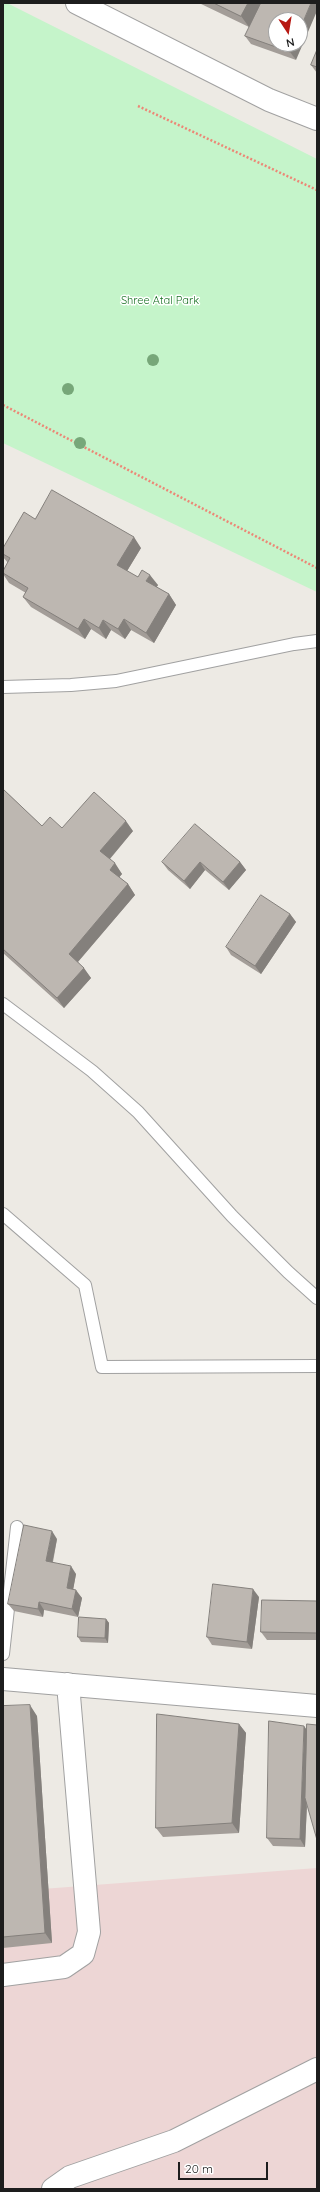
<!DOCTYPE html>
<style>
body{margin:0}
#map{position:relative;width:320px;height:2192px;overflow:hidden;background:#edeae4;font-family:Quicksand,sans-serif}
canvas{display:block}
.frame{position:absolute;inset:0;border:4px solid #1d1d1d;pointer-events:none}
.north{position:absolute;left:268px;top:12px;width:40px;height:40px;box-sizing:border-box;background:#fff;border:1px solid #a5a5a5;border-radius:50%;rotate:168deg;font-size:11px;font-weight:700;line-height:16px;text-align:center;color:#1d1d1d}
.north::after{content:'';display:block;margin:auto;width:14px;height:18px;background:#b71913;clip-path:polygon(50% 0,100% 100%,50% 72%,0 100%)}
.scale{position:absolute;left:178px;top:2162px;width:90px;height:18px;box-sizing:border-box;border:2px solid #1d1d1d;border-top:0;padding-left:5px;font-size:12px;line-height:14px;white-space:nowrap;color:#1d1d1d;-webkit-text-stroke:3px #fff;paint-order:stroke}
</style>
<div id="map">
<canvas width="320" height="2192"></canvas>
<div class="frame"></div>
<div class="north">N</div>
<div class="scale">20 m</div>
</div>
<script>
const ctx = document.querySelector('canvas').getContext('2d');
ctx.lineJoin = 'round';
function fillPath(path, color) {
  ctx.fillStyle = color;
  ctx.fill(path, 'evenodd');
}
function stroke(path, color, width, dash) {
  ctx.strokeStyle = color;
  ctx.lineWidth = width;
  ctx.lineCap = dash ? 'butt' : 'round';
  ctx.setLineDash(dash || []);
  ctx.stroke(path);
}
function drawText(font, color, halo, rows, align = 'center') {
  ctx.font = font + ' Quicksand,sans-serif';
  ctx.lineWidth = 3;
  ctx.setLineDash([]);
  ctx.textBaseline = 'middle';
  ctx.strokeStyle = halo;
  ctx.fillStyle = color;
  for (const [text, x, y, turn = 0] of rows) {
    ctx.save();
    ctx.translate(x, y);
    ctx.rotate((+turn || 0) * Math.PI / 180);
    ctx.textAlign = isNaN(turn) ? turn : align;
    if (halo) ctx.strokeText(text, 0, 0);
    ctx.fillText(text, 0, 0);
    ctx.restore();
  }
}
const commercial = new Path2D(`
 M 317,1868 L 317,2189 L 3,2189 L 3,1892 Z`);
const park = new Path2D(`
 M 3,3 L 7,3 L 317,159 L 317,592 L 3,443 Z`);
const path = new Path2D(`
 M 138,106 L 317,190
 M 3,405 L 317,568`);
const service = new Path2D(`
 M 3,687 L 71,685 L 116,681 L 294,644 L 317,641
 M 3,1004 L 92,1071 L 138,1112 L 232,1216 L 288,1272 L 317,1298
 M 3,1214 L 85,1285 L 102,1367 L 317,1366
 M 3,1654 L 17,1527`);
const minor = new Path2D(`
 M 3,1679 L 317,1706
 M 3,1975 L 64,1967 L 83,1954 L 89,1932 L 68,1684
 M 53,2189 L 70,2177 L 174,2141 L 317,2069`);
const tertiary = new Path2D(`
 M 77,3 L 269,100 L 317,119`);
const trees = [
 [153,360],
 [68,389],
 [80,443]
];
const wall = new Path2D(`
 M 199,3 L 261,3 L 249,27 Z
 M 261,3 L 296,60 L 251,44 L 245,36 Z
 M 317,50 L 317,73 L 311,65 Z
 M 35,519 L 141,548 L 127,571 L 138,577 L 158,585 L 156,587 L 169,594 L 176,605 L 154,643 L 131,630 L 125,639 L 111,630 L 106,639 L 91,629 L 85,639 L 31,607 L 23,597 L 26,593 L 9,583 L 3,574 L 3,571 L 8,563 L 3,557 L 3,548 Z
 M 3,789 L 42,826 L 62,828 L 133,831 L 110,859 L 122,874 L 119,877 L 128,884 L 135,895 L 78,962 L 91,978 L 64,1008 L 3,953 Z
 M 162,862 L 240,862 L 246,870 L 229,890 L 205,870 L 190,889 L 168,870 Z
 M 290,914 L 296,922 L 261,974 L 231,955 L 226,947 Z
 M 57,1539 L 53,1562 L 76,1574 L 73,1589 L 82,1598 L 78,1617 L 44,1610 L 43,1617 L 14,1611 L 8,1604 Z
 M 259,1597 L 252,1649 L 212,1645 L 207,1637 Z
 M 317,1601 L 317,1640 L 267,1640 L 261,1632 Z
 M 106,1619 L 109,1623 L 108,1643 L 81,1642 L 78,1637 Z
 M 3,1706 L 37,1716 L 52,1943 L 3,1948 Z
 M 239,1724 L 246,1733 L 239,1833 L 163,1837 L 156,1828 Z
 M 307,1806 L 305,1847 L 273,1846 L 267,1838 Z`);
const shadedWall = new Path2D(`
 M 248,3 L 261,3 L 249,27 L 241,16 Z
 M 311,3 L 317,3 L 317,11 L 296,60 L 290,52 L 294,44 L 300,44 L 300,29 Z
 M 134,537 L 141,548 L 124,576 L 117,565 Z
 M 150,575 L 158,585 L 154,592 L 146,581 Z
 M 169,594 L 176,605 L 154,643 L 146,633 Z
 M 84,619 L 91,629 L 85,639 L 78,629 Z
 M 124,619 L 131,630 L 125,639 L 118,629 Z
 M 103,620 L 111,630 L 106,639 L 99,628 Z
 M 126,821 L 133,831 L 107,862 L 100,851 Z
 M 200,862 L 205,870 L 190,889 L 184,881 Z
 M 240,862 L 246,870 L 229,890 L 223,882 Z
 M 115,863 L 122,874 L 117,880 L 110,870 Z
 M 128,884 L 135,895 L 76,964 L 69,954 Z
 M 290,914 L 296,922 L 261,974 L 255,966 Z
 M 84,968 L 91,978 L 64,1008 L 57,998 Z
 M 52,1531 L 57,1539 L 51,1569 L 46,1561 Z
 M 71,1566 L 76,1574 L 72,1596 L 67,1588 Z
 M 253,1589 L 259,1597 L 252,1649 L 247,1642 Z
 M 76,1590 L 82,1598 L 78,1617 L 72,1609 Z
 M 39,1602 L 44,1610 L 43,1617 L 38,1609 Z
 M 106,1619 L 109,1623 L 108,1643 L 105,1638 Z
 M 30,1705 L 37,1716 L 52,1943 L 45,1933 Z
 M 239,1724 L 246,1733 L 239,1833 L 232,1823 Z
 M 304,1726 L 310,1734 L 305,1847 L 300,1839 Z`);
const building = new Path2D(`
 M 214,3 L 248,3 L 241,16 Z
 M 261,3 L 311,3 L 300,29 L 300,20 L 276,20 L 276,44 L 294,44 L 290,52 L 245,36 Z
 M 317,50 L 317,67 L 311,65 Z
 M 52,490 L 134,537 L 117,565 L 138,577 L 142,570 L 150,575 L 146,581 L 169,594 L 146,633 L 124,619 L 118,629 L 103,620 L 99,628 L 84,619 L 78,629 L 23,597 L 28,588 L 3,573 L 3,571 L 10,558 L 3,554 L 3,548 L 24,512 L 35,519 Z
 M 3,789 L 42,826 L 50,817 L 62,828 L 94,792 L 126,821 L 100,851 L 115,863 L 110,870 L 128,884 L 69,954 L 84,968 L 57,998 L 3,949 Z
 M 195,824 L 240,862 L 223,882 L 200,862 L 184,881 L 162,862 Z
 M 261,895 L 290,914 L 255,966 L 226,947 Z
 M 24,1525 L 52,1531 L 46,1561 L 71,1566 L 67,1588 L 76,1590 L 72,1609 L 39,1602 L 38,1609 L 8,1604 Z
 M 213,1584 L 253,1589 L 247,1642 L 207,1637 Z
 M 262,1600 L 317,1601 L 317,1633 L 261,1632 Z
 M 79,1617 L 106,1619 L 105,1638 L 78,1637 Z
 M 30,1705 L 45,1933 L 3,1937 L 3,1706 Z
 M 157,1714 L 239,1724 L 232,1823 L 156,1828 Z
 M 269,1721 L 304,1726 L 300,1839 L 267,1838 Z
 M 307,1724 L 317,1725 L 317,1840 L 305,1798 Z`);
const parkNames = [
 ["Shree Atal Park",160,301]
];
fillPath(commercial, '#edd6d5');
fillPath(park, '#c5f4ca');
stroke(service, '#a1a1a1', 14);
stroke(minor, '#a1a1a1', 24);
stroke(tertiary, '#a1a1a1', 24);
stroke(path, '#ec8776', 2.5, [2, 2]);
stroke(service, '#fff', 12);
stroke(minor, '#fff', 22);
stroke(tertiary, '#fff', 22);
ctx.fillStyle = '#77a779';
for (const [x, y] of trees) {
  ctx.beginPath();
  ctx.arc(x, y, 6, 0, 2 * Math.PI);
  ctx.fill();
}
fillPath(wall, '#a39d98');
fillPath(shadedWall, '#84807c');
fillPath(building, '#bdb7b1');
stroke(building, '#84807c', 1);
drawText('11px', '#167021', '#fff', parkNames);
</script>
